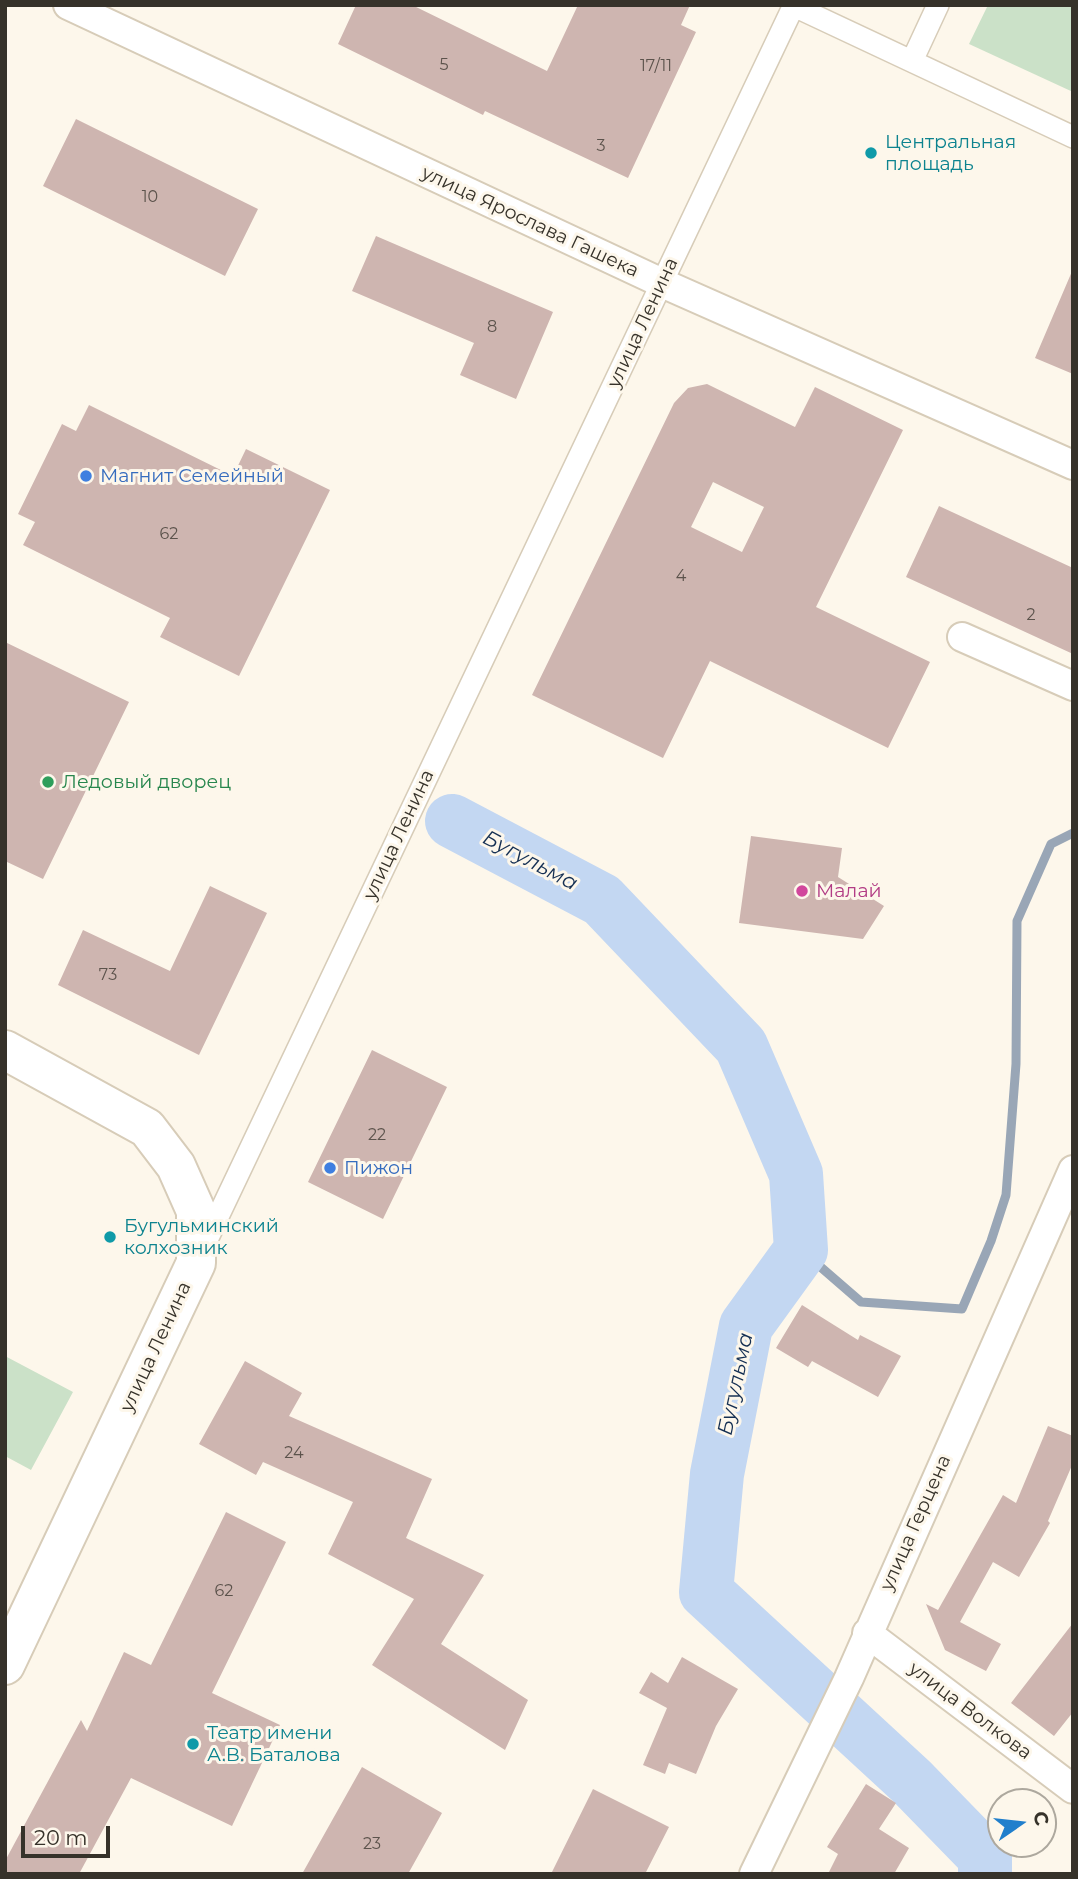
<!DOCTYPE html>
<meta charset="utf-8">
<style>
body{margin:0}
#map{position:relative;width:1078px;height:1879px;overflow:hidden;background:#fdf7eb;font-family:Montserrat,sans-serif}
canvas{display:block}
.frame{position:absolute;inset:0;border:7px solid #36322a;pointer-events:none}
.north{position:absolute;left:987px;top:1788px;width:70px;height:70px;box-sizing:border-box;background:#fdf7eb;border:2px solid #ada89e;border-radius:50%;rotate:76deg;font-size:19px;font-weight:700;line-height:28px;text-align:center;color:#36322a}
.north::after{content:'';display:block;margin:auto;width:24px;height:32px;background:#217fcc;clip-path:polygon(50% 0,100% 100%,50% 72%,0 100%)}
.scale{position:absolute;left:21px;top:1826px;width:89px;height:32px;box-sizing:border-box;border:4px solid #36322a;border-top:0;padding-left:9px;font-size:21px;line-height:24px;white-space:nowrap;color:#36322a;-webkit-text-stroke:5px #fdf7eb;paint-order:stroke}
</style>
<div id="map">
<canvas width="1078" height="1879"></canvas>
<div class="frame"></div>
<div class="north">С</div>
<div class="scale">20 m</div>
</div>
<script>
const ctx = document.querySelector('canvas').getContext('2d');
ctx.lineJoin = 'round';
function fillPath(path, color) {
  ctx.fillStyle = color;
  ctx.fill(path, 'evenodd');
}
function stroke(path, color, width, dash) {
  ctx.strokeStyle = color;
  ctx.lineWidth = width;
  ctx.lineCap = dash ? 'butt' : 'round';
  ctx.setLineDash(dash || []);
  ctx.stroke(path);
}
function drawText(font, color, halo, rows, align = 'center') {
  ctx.font = font + ' Montserrat,sans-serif';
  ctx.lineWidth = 6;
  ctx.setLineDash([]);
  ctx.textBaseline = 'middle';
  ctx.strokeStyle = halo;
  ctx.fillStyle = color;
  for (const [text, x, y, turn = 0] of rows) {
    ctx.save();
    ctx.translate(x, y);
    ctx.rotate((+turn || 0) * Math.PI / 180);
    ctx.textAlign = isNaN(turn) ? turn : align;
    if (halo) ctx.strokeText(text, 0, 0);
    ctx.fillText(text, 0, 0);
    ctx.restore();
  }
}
const green = new Path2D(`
 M 988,5 L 1073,5 L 1073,92 L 969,44 Z
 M 5,1356 L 73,1392 L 31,1470 L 5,1456 Z`);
const stream = new Path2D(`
 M 801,1250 L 861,1302 L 962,1309 L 991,1241 L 1006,1195 L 1016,1064 L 1017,921 L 1051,844 L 1073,833`);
const river = new Path2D(`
 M 452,821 L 602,900 L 741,1046 L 796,1174 L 801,1250 L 746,1326 L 717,1474 L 706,1592 L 911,1781 L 985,1857 L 985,1874`);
const building = new Path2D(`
 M 356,5 L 412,5 L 547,71 L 578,5 L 690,5 L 681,25 L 696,32 L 628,178 L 485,111 L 483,115 L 338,44 Z
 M 76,119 L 258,209 L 225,276 L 43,186 Z
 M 376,236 L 553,312 L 516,399 L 460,375 L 474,343 L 352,291 Z
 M 1073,269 L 1073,374 L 1035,358 Z
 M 707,384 L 795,427 L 815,387 L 903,430 L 816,607 L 930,662 L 888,748 L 710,661 L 663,758 L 532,695 L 674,403 L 688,388 ZM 713,482 L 764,507 L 742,552 L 691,527 Z
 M 89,405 L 233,476 L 246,449 L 330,490 L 239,676 L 160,637 L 170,618 L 23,545 L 35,522 L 18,514 L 62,424 L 76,431 Z
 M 939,506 L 1073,568 L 1073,654 L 906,577 Z
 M 5,642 L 129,702 L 43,879 L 5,861 Z
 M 751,836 L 842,848 L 838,877 L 884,906 L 863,939 L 739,923 Z
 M 210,886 L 267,913 L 199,1055 L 58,985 L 83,930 L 170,971 Z
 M 372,1050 L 447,1087 L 383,1219 L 308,1182 Z
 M 802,1305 L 858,1340 L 860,1335 L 901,1356 L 878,1397 L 812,1361 L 808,1367 L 776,1348 Z
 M 245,1361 L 302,1393 L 289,1416 L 432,1479 L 406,1538 L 484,1575 L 441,1644 L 528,1700 L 505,1750 L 372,1665 L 414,1599 L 328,1554 L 353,1502 L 263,1462 L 256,1475 L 199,1444 Z
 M 1048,1426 L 1073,1436 L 1073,1463 L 1048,1521 L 1050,1523 L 1019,1577 L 993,1562 L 960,1622 L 1001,1644 L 986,1671 L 945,1650 L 926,1604 L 938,1610 L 1003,1495 L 1016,1503 Z
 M 226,1512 L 286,1542 L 212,1693 L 280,1725 L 232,1826 L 131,1778 L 79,1874 L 5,1874 L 5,1861 L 81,1720 L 87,1731 L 124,1652 L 151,1665 Z
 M 1073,1623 L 1073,1712 L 1054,1736 L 1011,1703 Z
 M 682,1657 L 738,1689 L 716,1726 L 696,1774 L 669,1763 L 665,1774 L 643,1765 L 667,1708 L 639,1693 L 651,1672 L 668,1683 Z
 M 362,1767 L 442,1813 L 408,1874 L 302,1874 Z
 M 866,1784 L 896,1803 L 879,1829 L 909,1848 L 894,1874 L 828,1874 L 838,1854 L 827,1847 Z
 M 593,1789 L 669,1827 L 645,1874 L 551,1874 Z`);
const pedestrian = new Path2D(`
 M 794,6 L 1073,137
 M 912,61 L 938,5
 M 204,1246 L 794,5`);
const minor = new Path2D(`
 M 68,5 L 662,283 L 1073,465
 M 962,637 L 1073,686
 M 867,1633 L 1073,1789
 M 754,1874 L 849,1678 L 1073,1170`);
const primary = new Path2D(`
 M 5,1050 L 147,1128 L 176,1166 L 196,1211 L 196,1263 L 5,1665`);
const markers = [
 [871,153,7,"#0f9aa8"],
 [86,476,7,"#3f7fe0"],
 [48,782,7,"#2e9e5b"],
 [802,891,7,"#d1479c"],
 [330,1168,7,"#3f7fe0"],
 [110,1237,7,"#0f9aa8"],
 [193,1744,7,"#0f9aa8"]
];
const numberNames = [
 ["5",444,65],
 ["17/11",656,66],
 ["3",601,146],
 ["10",150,197],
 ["8",492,327],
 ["62",169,534],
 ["4",681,576],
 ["2",1031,615],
 ["73",108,975],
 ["22",377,1135],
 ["24",294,1453],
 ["62",224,1591],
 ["23",372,1844]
];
const cultureNames = [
 ["Центральная",885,142],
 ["площадь",885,164],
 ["Бугульминский",124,1226],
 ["колхозник",124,1248],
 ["Театр имени",207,1733],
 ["А.В. Баталова",207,1755]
];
const streetNames = [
 ["улица Ярослава Гашека",530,222,25],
 ["улица Ленина",643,323,-65],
 ["улица Ленина",399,835,-65],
 ["улица Ленина",156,1347,-65],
 ["улица Герцена",916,1523,-66],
 ["улица Волкова",970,1711,37]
];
const shopNames = [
 ["Магнит Семейный",100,476],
 ["Пижон",344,1168]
];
const leisureNames = [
 ["Ледовый дворец",62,782]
];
const hotelNames = [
 ["Малай",816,891]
];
const waterNames = [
 ["Бугульма",530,861,28],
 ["Бугульма",736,1384,-78]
];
fillPath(green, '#cbe1c8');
stroke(stream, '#99a6b6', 9);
stroke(river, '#c3d7f2', 54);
fillPath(building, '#ceb5b0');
stroke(pedestrian, '#d7ccb8', 24);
stroke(minor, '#d7ccb8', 32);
stroke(primary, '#d7ccb8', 42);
stroke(pedestrian, '#fff', 21);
stroke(minor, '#fff', 28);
stroke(primary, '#fff', 38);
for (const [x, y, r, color] of markers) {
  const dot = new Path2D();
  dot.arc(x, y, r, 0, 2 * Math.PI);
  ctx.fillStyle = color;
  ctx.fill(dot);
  stroke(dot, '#fdf7eb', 2.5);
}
drawText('16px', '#5c534c', null, numberNames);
drawText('19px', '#0d838f', '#fdf7eb', cultureNames, 'left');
drawText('19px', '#36322a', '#fdf7eb', streetNames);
drawText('19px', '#366cbe', '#fdf7eb', shopNames, 'left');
drawText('19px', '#27864d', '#fdf7eb', leisureNames, 'left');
drawText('19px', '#b23c85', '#fdf7eb', hotelNames, 'left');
drawText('italic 21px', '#142f53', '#fdf7eb', waterNames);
</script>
